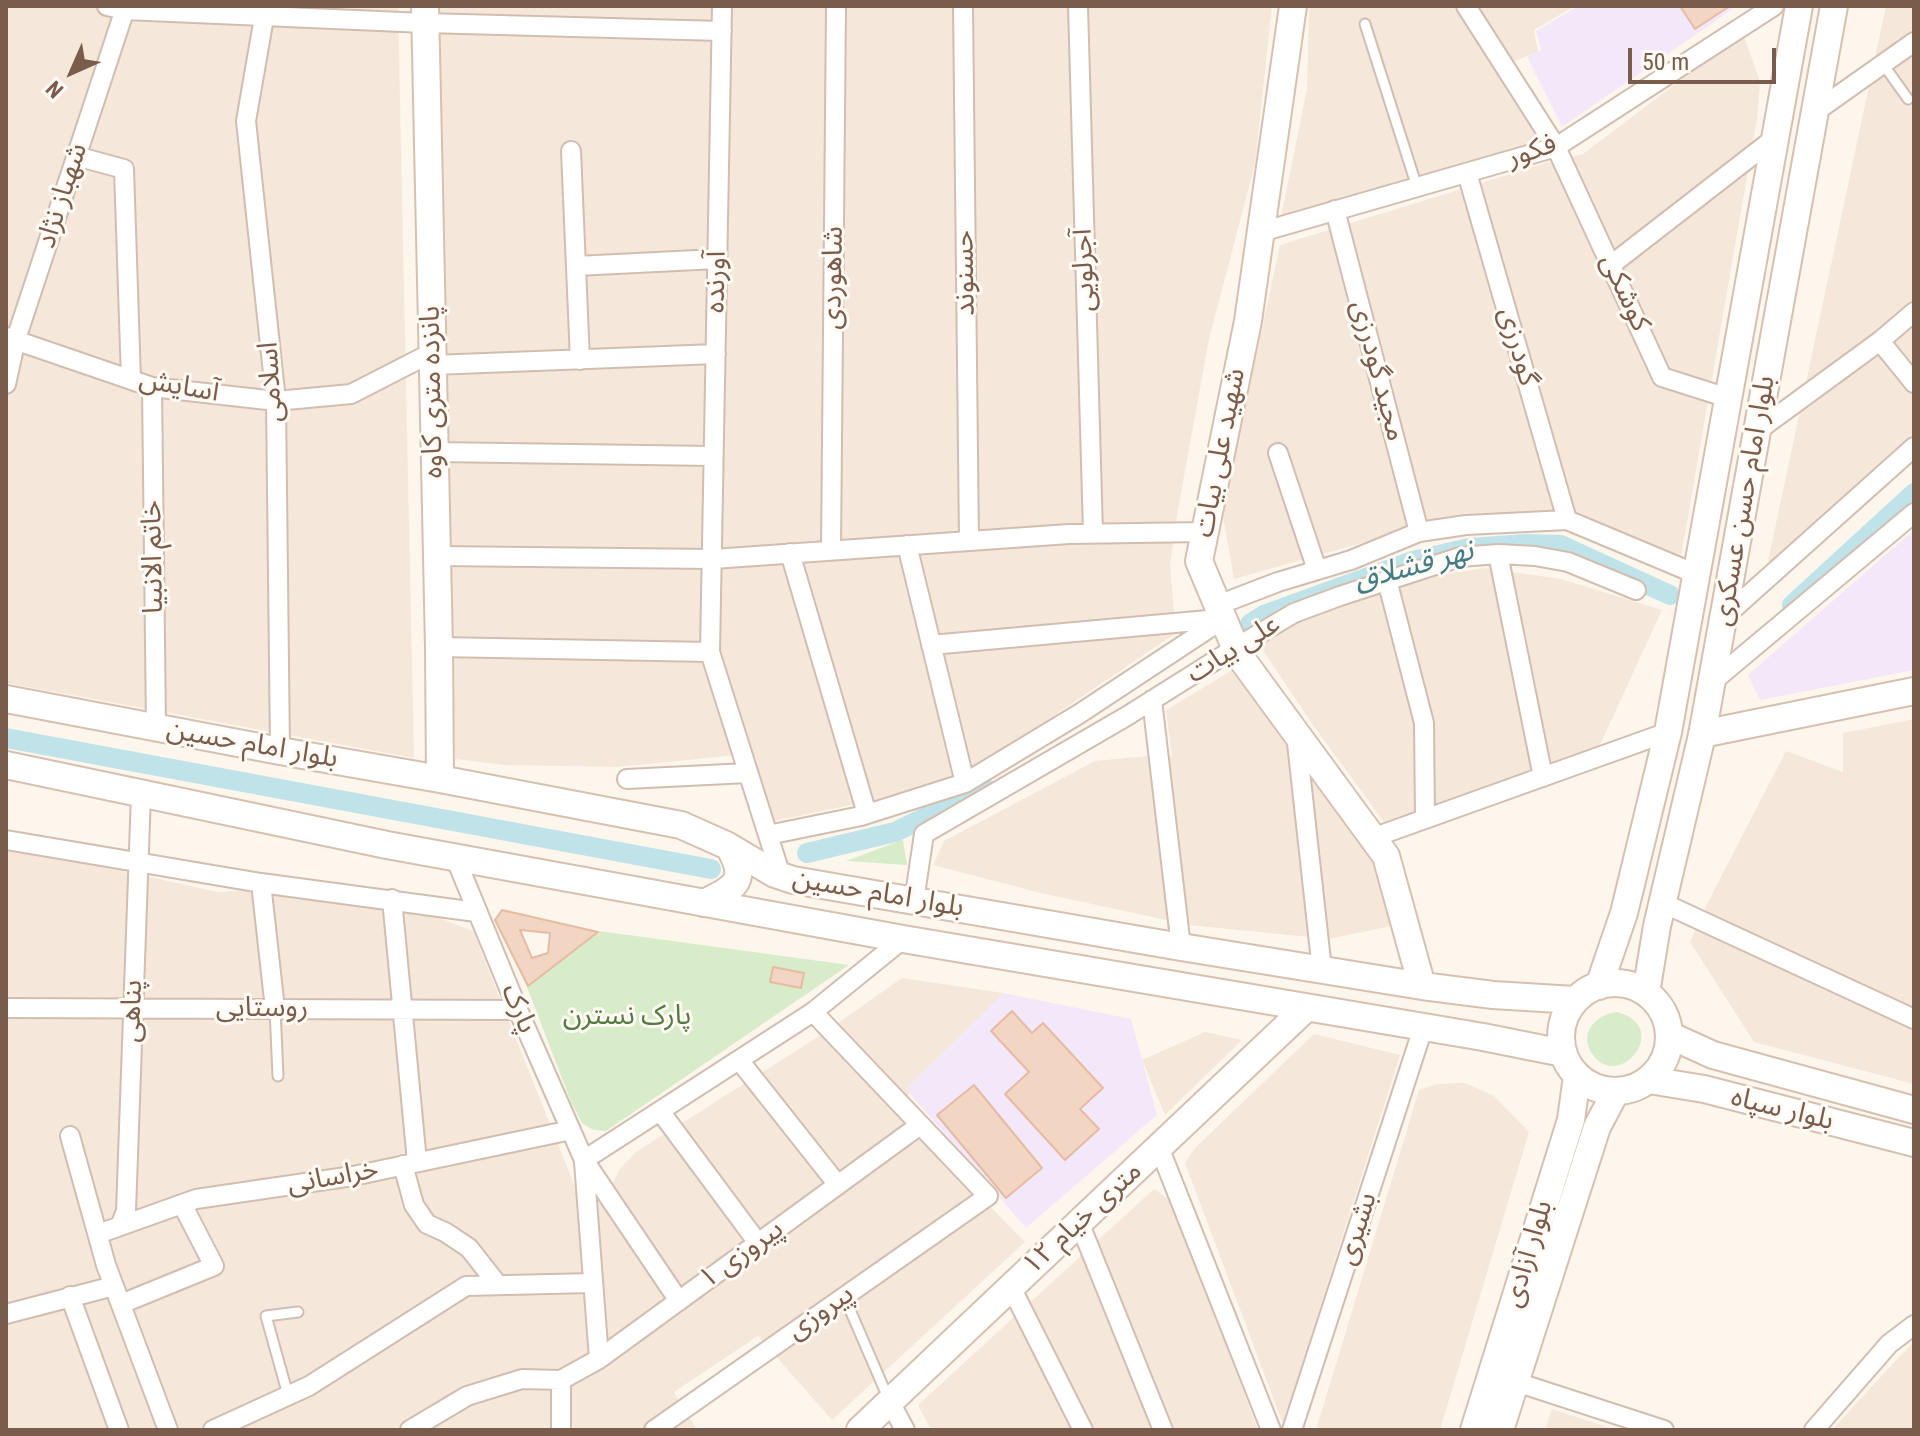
<!DOCTYPE html>
<meta charset="utf-8">
<style>
body{margin:0}
#map{position:relative;width:1920px;height:1436px;overflow:hidden;background:#fdf6ec;font-family:"Roboto Condensed",sans-serif}
canvas{display:block}
.frame{position:absolute;inset:0;border:8px solid #7a5c4d;pointer-events:none}
.north{position:absolute;left:32px;top:32px;width:80px;height:80px;-webkit-text-stroke:6px #fffaf3;paint-order:stroke;rotate:225deg;font-size:22px;font-weight:700;line-height:32px;text-align:center;color:#7a5c4d}
.north::after{content:'';display:block;margin:auto;width:28px;height:36px;background:#7a5c4d;clip-path:polygon(50% 0,100% 100%,50% 72%,0 100%)}
.scale{position:absolute;left:1628px;top:48px;width:148px;height:36px;box-sizing:border-box;border:4px solid #7a5c4d;border-top:0;padding-left:10px;font-size:24px;line-height:28px;white-space:nowrap;color:#7a5c4d;-webkit-text-stroke:6px #fffaf3;paint-order:stroke}
</style>
<div id="map">
<canvas width="1920" height="1436"></canvas>
<div class="frame"></div>
<div class="north">N</div>
<div class="scale">50 m</div>
</div>
<script>
const ctx = document.querySelector('canvas').getContext('2d');
ctx.lineJoin = 'round';
function fillPath(path, color) {
  ctx.fillStyle = color;
  ctx.fill(path, 'evenodd');
}
function stroke(path, color, width, dash) {
  ctx.strokeStyle = color;
  ctx.lineWidth = width;
  ctx.lineCap = dash ? 'butt' : 'round';
  ctx.setLineDash(dash || []);
  ctx.stroke(path);
}
function drawText(font, color, halo, rows, align = 'center') {
  ctx.font = font + ' "Roboto Condensed","Noto Sans Arabic",sans-serif';
  ctx.lineWidth = 6;
  ctx.setLineDash([]);
  ctx.textBaseline = 'middle';
  ctx.strokeStyle = halo;
  ctx.fillStyle = color;
  for (const [text, x, y, turn = 0] of rows) {
    ctx.save();
    ctx.translate(x, y);
    ctx.rotate((+turn || 0) * Math.PI / 180);
    ctx.textAlign = isNaN(turn) ? turn : align;
    if (halo) ctx.strokeText(text, 0, 0);
    ctx.fillText(text, 0, 0);
    ctx.restore();
  }
}
const residential = new Path2D(`
 M 6,6 L 398,6 L 414,758 L 6,683 Z
 M 439,6 L 1272,6 L 1255,164 L 1209,339 L 1177,515 L 1170,566 L 1176,633 L 975,769 L 875,800 L 774,821 L 748,754 L 616,767 L 505,765 L 455,759 Z
 M 1309,6 L 1575,6 L 1534,30 L 1538,52 L 1496,68 L 1540,136 L 1535,147 L 1281,217 L 1307,89 Z
 M 1886,6 L 1914,6 L 1914,440 L 1782,566 L 1768,561 Z
 M 1743,33 L 1760,82 L 1757,119 L 1681,557 L 1589,519 L 1529,512 L 1440,521 L 1234,579 L 1221,505 L 1229,482 L 1280,245 L 1552,161 L 1583,154 Z
 M 1484,568 L 1561,579 L 1662,610 L 1599,747 L 1384,822 L 1315,728 L 1250,631 L 1439,575 Z
 M 1234,669 L 1366,843 L 1391,926 L 1329,939 L 1189,925 L 1041,893 L 933,865 L 944,841 L 1095,761 L 1148,756 L 1172,757 L 1166,710 Z
 M 1914,719 L 1914,1084 L 1754,1042 L 1690,942 L 1707,904 L 1786,751 L 1843,772 L 1843,733 Z
 M 6,836 L 113,869 L 218,892 L 352,884 L 473,931 L 574,1184 L 612,1186 L 619,1170 L 636,1152 L 818,1037 L 902,978 L 1003,993 L 895,1110 L 1025,1242 L 832,1420 L 758,1336 L 674,1392 L 697,1430 L 6,1430 Z
 M 1205,1032 L 1242,1040 L 1165,1115 L 1142,1060 Z
 M 1314,1034 L 1400,1055 L 1283,1424 L 1185,1163 L 1195,1148 Z
 M 1465,1083 L 1494,1096 L 1529,1132 L 1440,1430 L 1316,1430 L 1419,1090 L 1437,1084 Z
 M 1154,1189 L 1171,1201 L 1258,1430 L 931,1430 L 918,1405 Z
 M 1914,1342 L 1914,1430 L 1832,1430 L 1899,1357 Z
 M 1552,1409 L 1616,1430 L 1545,1430 Z`);
const education = new Path2D(`
 M 1579,6 L 1737,6 L 1562,127 L 1527,57 L 1541,50 L 1536,31 Z
 M 1914,530 L 1914,670 L 1760,700 L 1748,675 Z
 M 1003,993 L 1131,1019 L 1157,1115 L 1026,1228 L 906,1089 Z`);
const green = new Path2D(`
 M 903,840 L 907,865 L 846,861 L 902,840 Z
 M 599,931 L 849,965 L 606,1131 L 593,1130 L 582,1123 L 571,1102 L 527,987 Z
 M 1617,1012 C 1674,1027 1617,1095 1591,1052 C 1579,1032 1597,1014 1617,1012 Z`);
const canal = new Path2D(`
 M 1792,605 L 1914,493
 M 1250,624 L 1264,615 L 1413,561 L 1469,548 L 1526,544 L 1561,545 L 1670,595
 M 6,738 L 711,869
 M 807,853 L 895,832 L 959,801 L 978,796 L 988,790`);
const building = new Path2D(`
 M 1680,6 L 1730,6 L 1695,29 Z
 M 502,910 L 598,932 L 528,986 L 495,920 ZM 520,930 L 550,933 L 548,953 L 532,958 Z
 M 773,967 L 804,973 L 801,988 L 770,982 Z
 M 1012,1011 L 1032,1033 L 1043,1023 L 1103,1088 L 1080,1109 L 1099,1129 L 1065,1160 L 1005,1094 L 1029,1072 L 991,1031 Z
 M 974,1085 L 1042,1168 L 1006,1198 L 937,1115 Z`);
const lane = new Path2D(`
 M 1365,24 L 1417,187
 M 1883,64 L 1908,99
 M 275,1009 L 278,1076
 M 844,1296 L 889,1400
 M 288,1395 L 266,1316 L 298,1312`);
const street = new Path2D(`
 M 107,6 L 125,10 L 425,23 L 722,31
 M 266,6 L 246,121 L 276,401 L 280,751
 M 722,6 L 710,652 L 781,876
 M 963,6 L 969,541
 M 1078,6 L 1093,533
 M 1466,6 L 1556,147 L 1662,377 L 1728,398
 M 1815,112 L 1914,42
 M 571,151 L 580,360
 M 76,156 L 124,169 L 131,380
 M 1467,173 L 1567,520
 M 1335,210 L 1419,532
 M 1261,232 L 1556,147 L 1774,6
 M 1611,265 L 1776,137
 M 576,266 L 717,259
 M 6,337 L 152,387 L 276,401 L 351,394 L 433,352
 M 1880,341 L 1914,383
 M 433,365 L 716,354
 M 6,384 L 16,339 L 126,6
 M 152,387 L 156,728
 M 1757,431 L 1880,341 L 1914,312
 M 435,452 L 713,456
 M 1278,453 L 1317,570
 M 907,545 L 965,783
 M 831,550 L 836,6
 M 790,553 L 867,814
 M 1498,554 L 1543,777
 M 437,556 L 713,559 L 1069,534 L 1205,532
 M 1387,580 L 1424,723 L 1425,819
 M 1218,605 L 1278,582 L 1351,560 L 1419,532 L 1466,525 L 1567,520 L 1696,574
 M 1723,618 L 1914,447
 M 931,645 L 1219,619
 M 439,647 L 710,652
 M 1712,682 L 1914,513
 M 1152,700 L 1181,947
 M 1296,734 L 1322,970
 M 627,779 L 748,773
 M 768,835 L 861,816 L 965,783 L 1079,714 L 1223,619
 M 1372,838 L 1668,732
 M 6,840 L 261,883 L 476,912
 M 455,857 L 518,1010 L 584,1160 L 679,1301
 M 261,883 L 275,1009
 M 392,899 L 417,1162
 M 914,901 L 924,834 L 1127,716 L 1235,648 L 1294,613 L 1340,596 L 1460,557 L 1498,554 L 1535,556 L 1568,562 L 1636,590
 M 1663,903 L 1914,1019
 M 6,1008 L 518,1010
 M 739,1060 L 838,1185
 M 660,1111 L 758,1243
 M 70,1136 L 106,1265 L 168,1430
 M 1159,1147 L 1271,1430
 M 584,1160 L 813,1012 L 903,939
 M 584,1162 L 599,1359
 M 403,1165 L 414,1205 L 427,1224 L 445,1232 L 469,1248 L 498,1285
 M 1079,1222 L 1163,1430
 M 120,1226 L 126,1211 L 141,794
 M 98,1234 L 196,1199 L 353,1176 L 571,1130
 M 1011,1287 L 1083,1430
 M 70,1296 L 119,1430
 M 121,1304 L 214,1266 L 182,1204
 M 6,1314 L 114,1286
 M 561,1380 L 599,1359 L 920,1125
 M 561,1380 L 561,1430
 M 1516,1382 L 1664,1430
 M 890,1402 L 905,1430
 M 213,1430 L 309,1386 L 466,1286 L 592,1283
 M 410,1430 L 467,1396 L 522,1379 L 561,1380
 M 654,1430 L 988,1196 L 813,1012
 M 1292,1430 L 1423,1028
 M 1814,1430 L 1889,1344 L 1914,1325`);
const secondary = new Path2D(`
 M 425,6 L 439,647 L 440,779
 M 1293,6 L 1248,321 L 1199,561 L 1238,654 L 1386,856 L 1422,986
 M 6,699 L 280,751 L 440,779 L 681,825 L 726,845 L 775,874 L 793,880 L 1181,947 L 1422,986 L 1493,995 L 1575,1000
 M 1702,734 L 1914,691
 M 6,765 L 387,845 L 903,939 L 1483,1037 L 1563,1053
 M 704,903 C 735,888 749,881 729,847
 M1561 1037a54 54 0 1 1 108 0a54 54 0 1 1-108 0Z
 M 1599,986 L 1624,913 L 1668,732 L 1799,6
 M 1646,993 L 1657,926 L 1702,735 L 1834,6
 M 1669,1035 L 1713,1055 L 1914,1110
 M 1649,1080 L 1704,1089 L 1914,1143
 M 860,1430 L 1306,1008
 M 1474,1430 L 1571,1120 L 1577,1076
 M 1500,1430 L 1597,1127 L 1616,1091`);
const streetNames = [
 ["فکور",1532,152,-19],
 ["شهباز نژاد",63,196,-72],
 ["آجرلویی",1085,270,-92],
 ["حسنوند",966,273,-91],
 ["شاهوردی",834,278,-89],
 ["آورنده",717,282,-89],
 ["کوشکی",1624,293,65],
 ["گودرزی",1517,347,74],
 ["مجید گودرزی",1377,371,75],
 ["اسلامی",272,382,-94],
 ["آسایش",179,387,10],
 ["پانزده متری کاوه",433,392,-91],
 ["شهید علی بیات",1221,453,-79],
 ["بلوار امام حسن عسکری",1745,501,-80],
 ["خاتم الانبیا",154,557,-91],
 ["علی بیات",1234,650,-32],
 ["بلوار امام حسین",252,745,10],
 ["بلوار امام حسین",878,894,10],
 ["روستایی",262,1009],
 ["پارک",518,1009,67],
 ["پناهی",133,1011,-88],
 ["بلوار سپاه",1782,1110,14],
 ["خراسانی",333,1178,-10],
 ["۱۲ متری خیام",1083,1219,-43],
 ["بشیری",1358,1229,-72],
 ["بلوار آزادی",1529,1254,-73],
 ["پیروزی ۱",742,1255,-36],
 ["پیروزی",821,1313,-35]
];
const parkNames = [
 ["پارک نسترن",627,1017]
];
const waterNames = [
 ["نهر قشلاق",1414,567,-15]
];
fillPath(residential, '#f5e8da');
fillPath(education, '#f3e8fa');
fillPath(green, '#d8ecc9');
stroke(canal, '#bfe3e8', 20);
fillPath(building, '#f3d5c3');
stroke(building, '#e6bba3', 2);
stroke(lane, '#d1beb0', 13);
stroke(street, '#d1beb0', 22);
stroke(secondary, '#d6c0b0', 30);
stroke(lane, '#fff', 9);
stroke(street, '#fff', 18);
stroke(secondary, '#fff', 26);
drawText('28px', '#7a5c4d', '#fffaf3', streetNames);
drawText('28px', '#537a41', '#fffaf3', parkNames);
drawText('italic 30px', '#437c86', '#fffaf3', waterNames);
</script>
